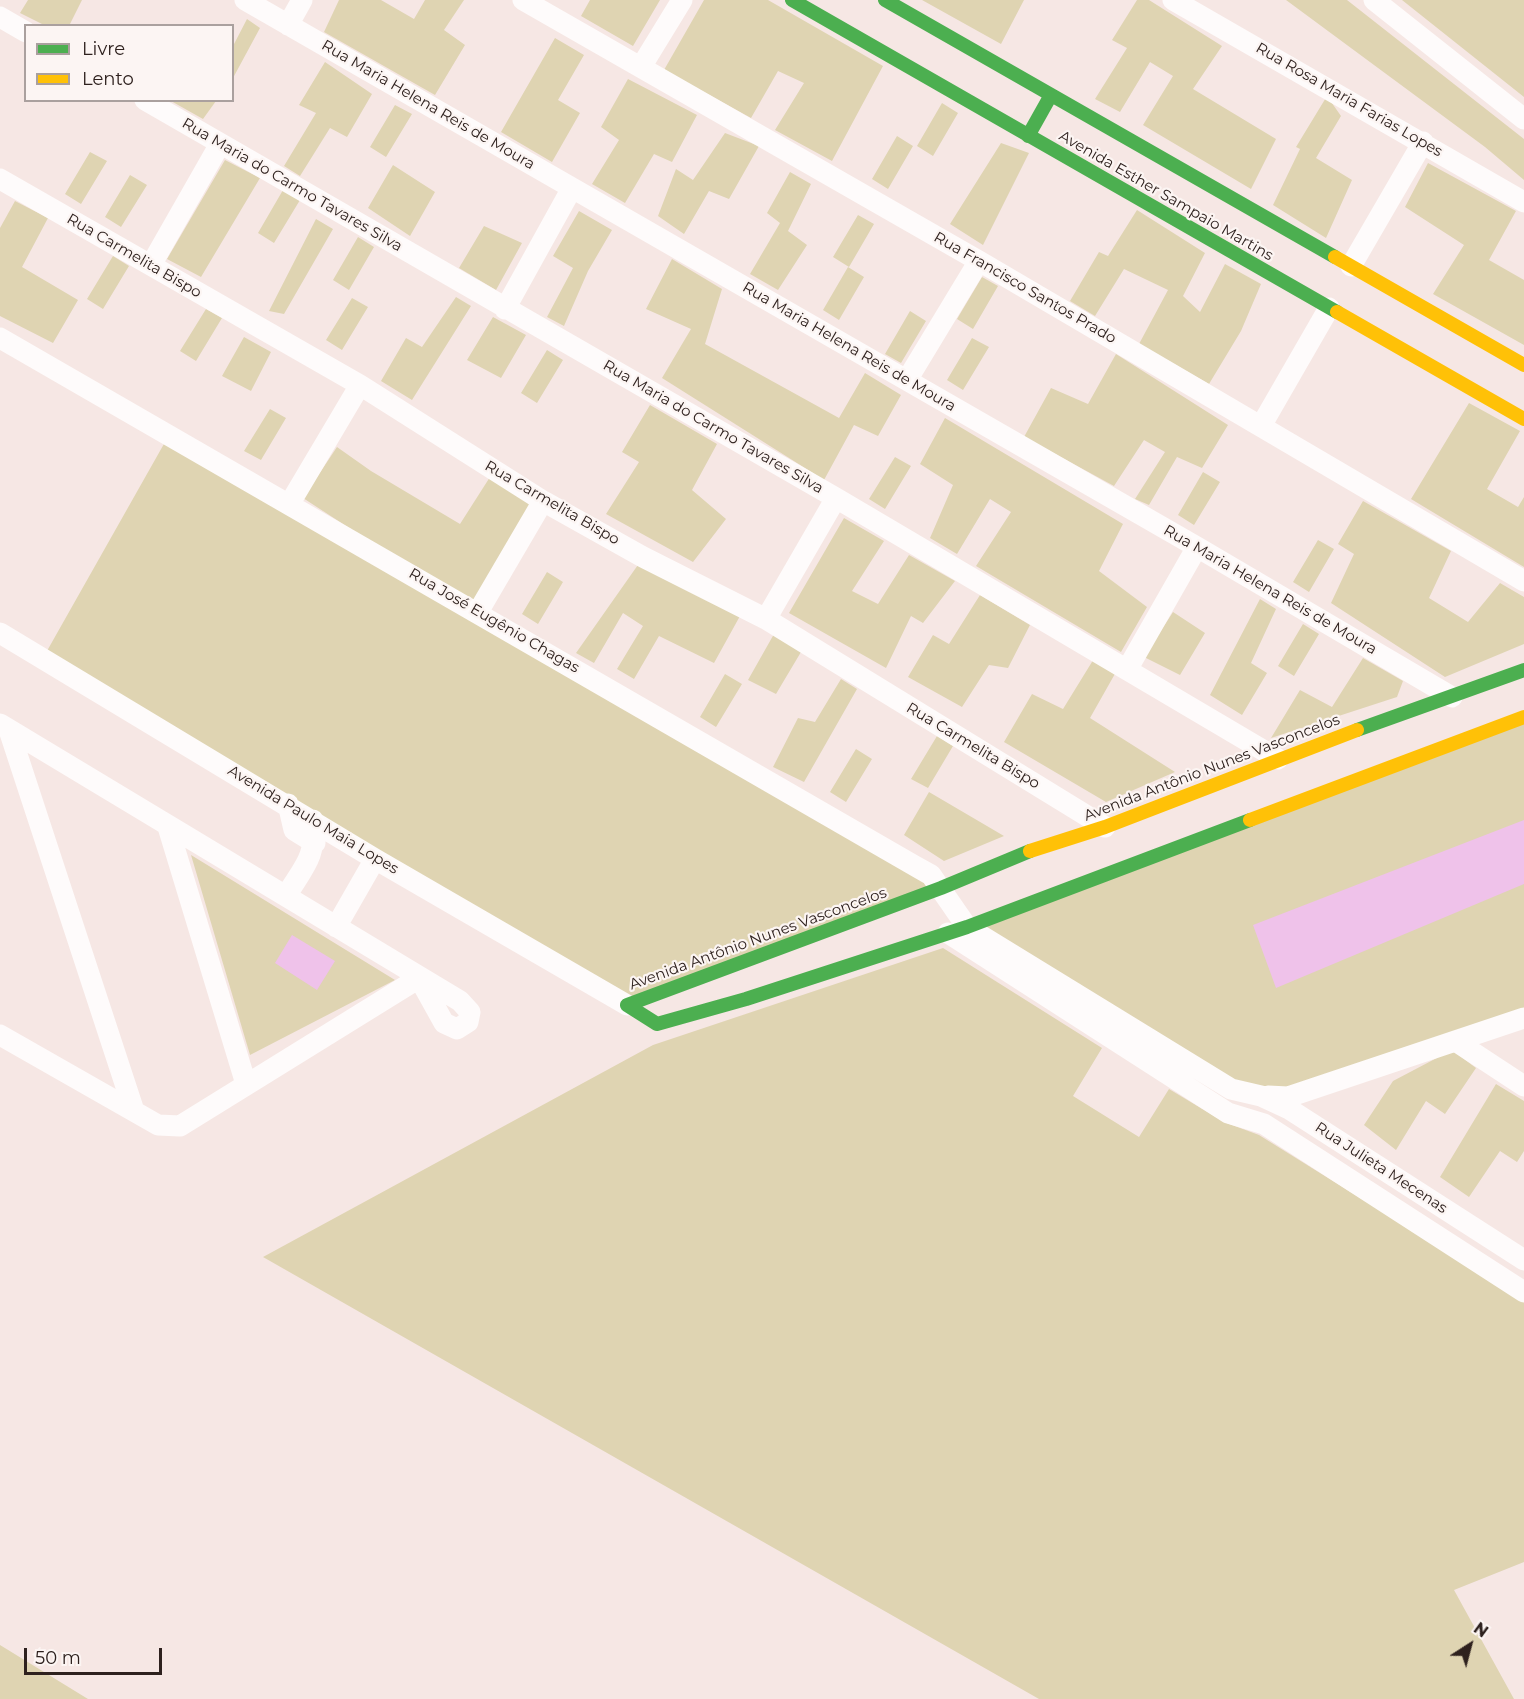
<!DOCTYPE html>
<meta charset="utf-8">
<style>
body{margin:0}
#map{position:relative;width:1524px;height:1699px;overflow:hidden;background:#f6e7e4;font-family:Montserrat,sans-serif}
canvas{display:block}
.legend{position:absolute;left:24px;top:24px;width:210px;height:78px;box-sizing:border-box;background:#fcf5f3;border:2px solid #aaa09e;margin:0;padding:8px 10px;list-style:none;font-size:18px;color:#2e211e}
.legend li{display:flex;align-items:center;gap:12px;height:30px}
.legend b{width:30px;border:2px solid #aaa09e}
.north{position:absolute;left:1440px;top:1615px;width:60px;height:60px;-webkit-text-stroke:4px #fcf5f3;paint-order:stroke;rotate:36deg;font-size:16px;font-weight:700;line-height:24px;text-align:center;color:#2e211e}
.north::after{content:'';display:block;margin:auto;width:21px;height:27px;background:#2e211e;clip-path:polygon(50% 0,100% 100%,50% 72%,0 100%)}
.scale{position:absolute;left:24px;top:1648px;width:138px;height:27px;box-sizing:border-box;border:3px solid #2e211e;border-top:0;padding-left:8px;font-size:18px;line-height:21px;white-space:nowrap;color:#2e211e;-webkit-text-stroke:4px #fcf5f3;paint-order:stroke}
</style>
<div id="map">
<canvas width="1524" height="1699"></canvas>
<ul class="legend">
<li><b style="height:8px;background:#4caf50"></b>Livre</li>
<li><b style="height:8px;background:#ffc107"></b>Lento</li>
</ul>
<div class="north">N</div>
<div class="scale">50 m</div>
</div>
<script>
const ctx = document.querySelector('canvas').getContext('2d');
ctx.lineJoin = 'round';
function fillPath(path, color) {
  ctx.fillStyle = color;
  ctx.fill(path, 'evenodd');
}
function stroke(path, color, width, dash) {
  ctx.strokeStyle = color;
  ctx.lineWidth = width;
  ctx.lineCap = dash ? 'butt' : 'round';
  ctx.setLineDash(dash || []);
  ctx.stroke(path);
}
function drawText(font, color, halo, rows, align = 'center') {
  ctx.font = font + ' Montserrat,sans-serif';
  ctx.lineWidth = 4.5;
  ctx.setLineDash([]);
  ctx.textBaseline = 'middle';
  ctx.strokeStyle = halo;
  ctx.fillStyle = color;
  for (const [text, x, y, turn = 0] of rows) {
    ctx.save();
    ctx.translate(x, y);
    ctx.rotate((+turn || 0) * Math.PI / 180);
    ctx.textAlign = isNaN(turn) ? turn : align;
    if (halo) ctx.strokeText(text, 0, 0);
    ctx.fillText(text, 0, 0);
    ctx.restore();
  }
}
const green = new Path2D(`
 M 28,0 L 82,0 L 69,26 L 44,25 L 20,13 Z
 M 339,0 L 381,0 L 414,19 L 425,0 L 464,0 L 444,30 L 465,45 L 435,95 L 324,32 Z
 M 590,0 L 660,0 L 633,46 L 581,16 Z
 M 704,0 L 768,0 L 883,66 L 832,161 L 775,130 L 804,83 L 778,71 L 751,118 L 664,70 Z
 M 922,0 L 1024,0 L 1001,44 Z
 M 1137,0 L 1149,0 L 1222,46 L 1193,89 L 1276,139 L 1251,189 L 1143,125 L 1173,76 L 1150,62 L 1120,112 L 1095,99 L 1127,48 L 1112,40 Z
 M 1286,0 L 1347,0 L 1524,139 L 1524,180 L 1485,147 Z
 M 1402,0 L 1524,0 L 1524,97 Z
 M 247,19 L 260,28 L 233,78 L 233,46 Z
 M 555,38 L 584,55 L 558,100 L 580,113 L 552,162 L 501,132 Z
 M 325,62 L 372,94 L 347,137 L 330,128 L 300,176 L 284,166 L 316,113 L 299,105 Z
 M 628,79 L 697,115 L 672,162 L 654,154 L 625,203 L 592,184 L 619,140 L 601,127 Z
 M 1327,96 L 1341,116 L 1316,158 L 1352,180 L 1326,238 L 1273,205 L 1300,149 L 1296,147 Z
 M 171,101 L 216,101 L 203,119 Z
 M 942,103 L 958,113 L 933,156 L 917,146 Z
 M 395,105 L 412,114 L 386,157 L 370,147 Z
 M 725,133 L 759,146 L 729,199 L 709,191 L 684,234 L 658,216 L 676,169 L 693,180 Z
 M 897,136 L 913,146 L 888,189 L 872,179 Z
 M 1001,143 L 1029,153 L 983,245 L 950,224 Z
 M 90,152 L 107,161 L 81,204 L 65,194 Z
 M 225,160 L 260,178 L 201,277 L 167,259 Z
 M 1428,163 L 1516,211 L 1489,260 L 1524,280 L 1524,345 L 1433,294 L 1464,245 L 1405,207 Z
 M 393,165 L 435,192 L 410,236 L 368,208 Z
 M 790,172 L 811,184 L 788,231 L 807,245 L 778,290 L 750,274 L 780,223 L 767,213 Z
 M 130,175 L 147,185 L 121,227 L 105,217 Z
 M 283,190 L 300,200 L 274,243 L 258,233 Z
 M 15,201 L 48,218 L 22,267 L 78,300 L 53,343 L 0,316 L 0,228 Z
 M 1137,210 L 1205,253 L 1183,296 L 1200,312 L 1225,264 L 1261,284 L 1241,331 L 1209,384 L 1139,344 L 1168,290 L 1124,269 L 1095,316 L 1070,301 L 1099,252 L 1108,256 Z
 M 579,211 L 612,230 L 588,271 L 564,326 L 547,317 L 573,268 L 553,256 Z
 M 858,215 L 874,224 L 849,267 L 833,257 Z
 M 316,219 L 333,229 L 284,314 L 269,311 Z
 M 484,226 L 522,243 L 496,290 L 459,268 Z
 M 358,237 L 374,247 L 349,290 L 333,280 Z
 M 113,256 L 129,266 L 103,309 L 87,299 Z
 M 672,259 L 722,289 L 705,344 L 839,418 L 865,373 L 901,395 L 878,436 L 854,425 L 824,480 L 662,378 L 691,329 L 646,309 Z
 M 848,267 L 864,277 L 839,320 L 823,310 Z
 M 982,277 L 998,286 L 973,329 L 957,319 Z
 M 456,297 L 471,306 L 412,400 L 381,381 L 406,338 L 422,347 Z
 M 352,298 L 368,307 L 342,350 L 326,340 Z
 M 206,309 L 222,318 L 196,361 L 180,351 Z
 M 910,311 L 926,321 L 901,363 L 885,354 Z
 M 493,317 L 526,335 L 501,378 L 467,360 Z
 M 244,337 L 271,352 L 251,391 L 222,376 Z
 M 972,338 L 989,347 L 963,390 L 947,380 Z
 M 547,350 L 563,360 L 537,403 L 521,393 Z
 M 1116,354 L 1228,425 L 1202,468 L 1177,457 L 1149,505 L 1135,499 L 1165,452 L 1144,440 L 1114,486 L 1024,437 L 1051,388 L 1088,404 Z
 M 1469,403 L 1520,431 L 1487,489 L 1518,507 L 1524,497 L 1524,567 L 1411,499 Z
 M 650,405 L 717,444 L 692,490 L 726,519 L 693,562 L 606,514 L 639,462 L 622,452 Z
 M 270,409 L 286,418 L 261,460 L 244,451 Z
 M 945,418 L 1123,524 L 1099,571 L 1147,607 L 1121,652 L 976,566 L 1011,512 L 990,499 L 957,554 L 930,538 L 953,485 L 920,464 Z
 M 169,435 L 463,602 L 303,498 L 337,447 L 371,471 L 460,524 L 490,477 L 543,501 L 478,611 L 941,888 L 627,1005 L 43,658 Z
 M 895,457 L 911,466 L 885,509 L 869,499 Z
 M 1203,472 L 1220,482 L 1194,525 L 1178,515 Z
 M 1363,501 L 1451,551 L 1429,598 L 1468,622 L 1500,583 L 1524,597 L 1524,644 L 1445,677 L 1331,603 L 1354,554 L 1338,544 Z
 M 844,518 L 884,541 L 852,591 L 878,604 L 909,555 L 955,581 L 923,623 L 911,616 L 886,668 L 789,613 Z
 M 1318,540 L 1334,549 L 1309,592 L 1293,582 Z
 M 640,562 L 740,616 L 714,663 L 659,636 L 634,679 L 617,669 L 643,626 L 623,613 L 594,663 L 576,653 Z
 M 547,572 L 563,582 L 538,624 L 522,614 Z
 M 980,595 L 1030,625 L 1008,668 L 989,665 L 962,707 L 908,677 L 933,635 L 949,644 Z
 M 1260,599 L 1276,609 L 1251,663 L 1267,673 L 1242,715 L 1210,695 Z
 M 1173,612 L 1205,633 L 1180,675 L 1144,657 Z
 M 1303,624 L 1319,634 L 1294,676 L 1278,666 Z
 M 774,634 L 801,652 L 776,694 L 748,680 Z
 M 1095,657 L 1116,672 L 1090,718 L 1175,772 L 1106,802 L 1004,742 L 1032,694 L 1063,709 Z
 M 1363,658 L 1403,681 L 1397,697 L 1271,738 L 1300,690 L 1332,707 Z
 M 725,674 L 742,684 L 716,727 L 700,717 Z
 M 841,679 L 857,689 L 804,782 L 773,767 L 798,718 L 815,722 Z
 M 1524,713 L 1524,1018 L 1261,1096 L 967,927 Z
 M 937,736 L 953,746 L 928,788 L 911,779 Z
 M 856,749 L 872,759 L 846,802 L 830,792 Z
 M 929,792 L 1004,836 L 944,861 L 904,835 Z
 M 191,855 L 395,980 L 250,1055 Z
 M 943,948 L 1102,1048 L 1073,1096 L 1139,1137 L 1169,1089 L 1224,1122 L 1259,1135 L 1524,1300 L 1524,1562 L 1454,1590 L 1514,1699 L 1039,1699 L 263,1257 L 653,1045 Z
 M 1452,1050 L 1476,1068 L 1445,1114 L 1426,1101 L 1396,1150 L 1364,1125 L 1393,1081 Z
 M 1496,1084 L 1524,1101 L 1524,1151 L 1517,1162 L 1500,1151 L 1469,1197 L 1440,1177 Z
 M 0,1645 L 88,1699 L 0,1699 Z`);
const water = new Path2D(`
 M 1524,820 L 1524,884 L 1276,988 L 1253,925 Z
 M 292,935 L 335,961 L 317,990 L 275,963 Z`);
const street = new Path2D(`
 M 245,0 L 1197,547 L 1452,697
 M 523,0 L 979,261 L 1524,581
 M 1173,0 L 1524,202
 M 1374,0 L 1524,119
 M 0,17 L 26,32
 M 288,25 L 302,0
 M 641,67 L 682,0
 M 145,100 L 836,498 L 1278,759
 M 0,179 L 360,385 L 543,501 L 643,557 L 766,619 L 1105,827
 M 151,265 L 220,144
 M 1351,266 L 1423,142
 M 505,309 L 572,188
 M 0,338 L 915,866 L 931,875 L 967,927 L 1231,1089 L 1261,1096 L 1289,1109 L 1524,1260
 M 907,380 L 979,261
 M 1261,426 L 1329,308
 M 290,503 L 360,385
 M 478,612 L 543,501
 M 766,619 L 836,498
 M 0,633 L 375,859 L 627,1005
 M 1128,668 L 1197,547
 M 0,724 L 460,1001 L 470,1012 L 468,1022 L 457,1029 L 444,1023 L 419,978
 M 9,730 L 134,1111
 M 288,804 L 294,830 L 315,843
 M 168,827 L 246,1084
 M 286,896 C 305,865 316,858 313,820
 M 336,927 L 375,859
 M 948,933 L 1228,1113 L 1264,1124 L 1524,1292
 M 0,1035 L 158,1125 L 180,1126 L 419,978
 M 1457,1042 L 1524,1086
 M 1268,1096 L 1288,1097 L 1524,1018`);
const fast = new Path2D(`
 M 792,0 L 1337,312
 M 885,0 L 1335,257
 M 1028,136 L 1051,95
 M 1357,730 L 1524,670
 M 627,1005 L 941,888 L 1030,851
 M 627,1005 L 657,1024 L 746,999 L 967,927 L 1250,820`);
const slow = new Path2D(`
 M 1335,257 L 1524,365
 M 1337,312 L 1524,419
 M 1250,820 L 1524,717
 M 1030,851 L 1105,827 L 1357,730`);
const streetNames = [
 ["Rua Rosa Maria Farias Lopes",1349,100,30],
 ["Rua Maria Helena Reis de Moura",428,105,30],
 ["Rua Maria do Carmo Tavares Silva",292,185,30],
 ["Avenida Esther Sampaio Martins",1166,196,30],
 ["Rua Carmelita Bispo",134,256,30],
 ["Rua Francisco Santos Prado",1025,288,30],
 ["Rua Maria Helena Reis de Moura",849,347,30],
 ["Rua Maria do Carmo Tavares Silva",713,427,30],
 ["Rua Carmelita Bispo",552,503,30],
 ["Rua Maria Helena Reis de Moura",1270,590,30],
 ["Rua José Eugênio Chagas",494,621,30],
 ["Rua Carmelita Bispo",973,746,31],
 ["Avenida Antônio Nunes Vasconcelos",1212,768,-21],
 ["Avenida Paulo Maia Lopes",313,820,31],
 ["Avenida Antônio Nunes Vasconcelos",758,939,-20],
 ["Rua Julieta Mecenas",1381,1168,33]
];
fillPath(green, '#dfd4b2');
fillPath(water, '#efc2ea');
stroke(street, '#fefbfb', 21);
stroke(fast, '#4caf50', 14);
stroke(slow, '#ffc107', 14);
drawText('15px', '#2e211e', '#fcf5f3', streetNames);
</script>
